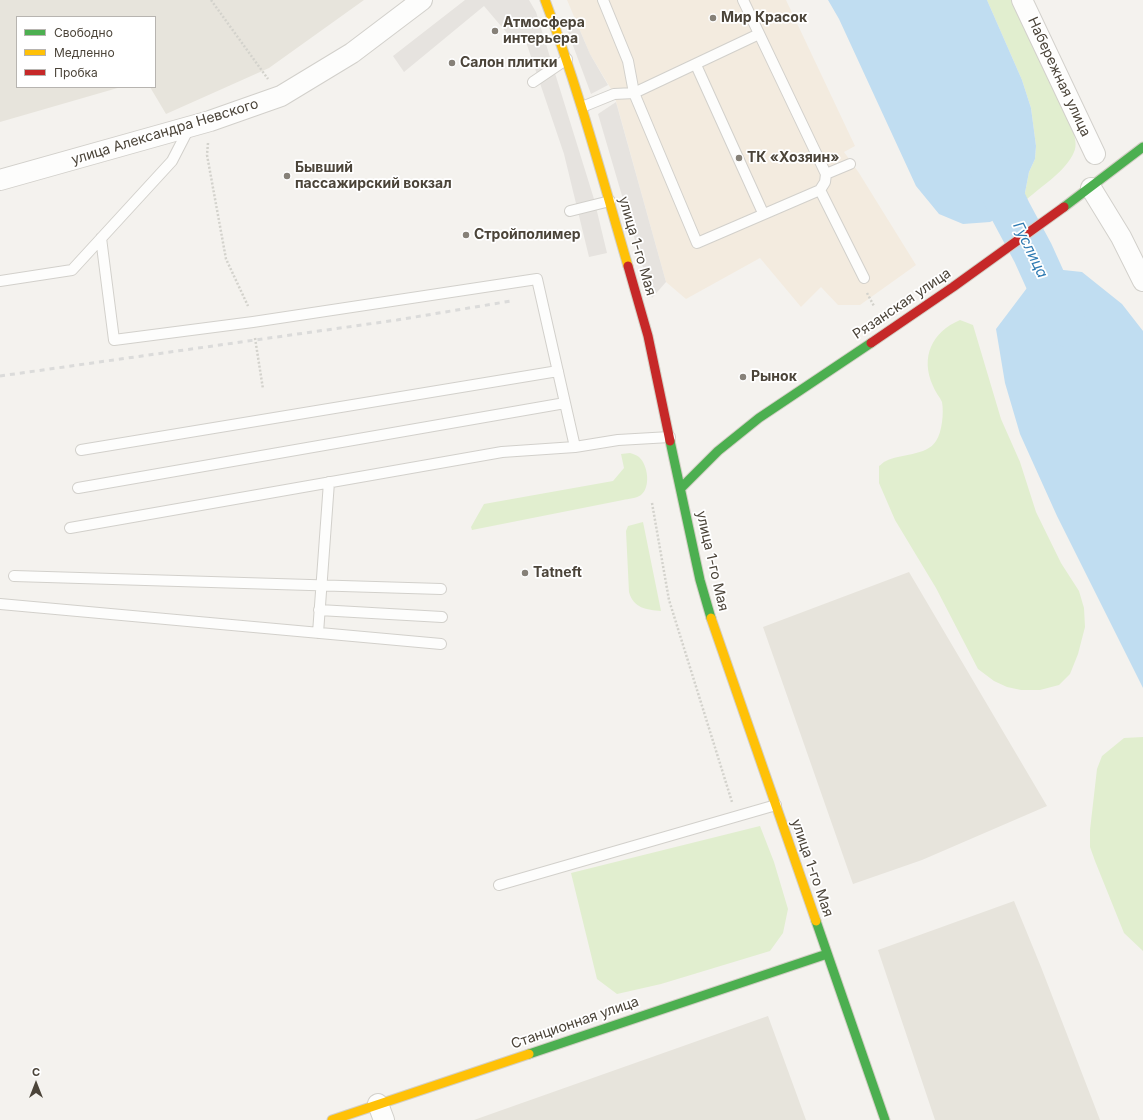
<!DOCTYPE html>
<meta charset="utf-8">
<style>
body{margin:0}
#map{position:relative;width:1143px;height:1120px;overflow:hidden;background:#f4f2ee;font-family:Inter,sans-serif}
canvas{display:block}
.legend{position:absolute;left:16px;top:16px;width:140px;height:72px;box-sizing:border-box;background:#fff;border:1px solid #b7b4b0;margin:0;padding:5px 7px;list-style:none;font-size:12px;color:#4b4439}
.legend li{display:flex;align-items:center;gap:8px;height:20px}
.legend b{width:20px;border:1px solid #b7b4b0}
.north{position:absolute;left:16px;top:1064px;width:40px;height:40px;-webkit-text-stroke:3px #fff;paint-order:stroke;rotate:0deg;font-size:11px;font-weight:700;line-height:16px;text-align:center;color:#4b4439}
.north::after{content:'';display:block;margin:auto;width:14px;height:18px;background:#4b4439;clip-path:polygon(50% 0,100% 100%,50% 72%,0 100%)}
</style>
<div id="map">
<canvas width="1143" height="1120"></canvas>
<ul class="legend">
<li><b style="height:5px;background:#4caf50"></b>Свободно</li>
<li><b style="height:5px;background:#ffc107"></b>Медленно</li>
<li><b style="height:5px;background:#c62828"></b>Пробка</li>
</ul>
<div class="north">С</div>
</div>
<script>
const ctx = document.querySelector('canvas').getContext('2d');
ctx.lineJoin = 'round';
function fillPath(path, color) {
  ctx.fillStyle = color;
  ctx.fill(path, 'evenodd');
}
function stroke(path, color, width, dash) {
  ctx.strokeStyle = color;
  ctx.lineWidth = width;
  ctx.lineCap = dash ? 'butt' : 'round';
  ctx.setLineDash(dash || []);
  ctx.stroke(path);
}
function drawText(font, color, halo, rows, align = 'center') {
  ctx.font = font + ' Inter,sans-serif';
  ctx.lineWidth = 3.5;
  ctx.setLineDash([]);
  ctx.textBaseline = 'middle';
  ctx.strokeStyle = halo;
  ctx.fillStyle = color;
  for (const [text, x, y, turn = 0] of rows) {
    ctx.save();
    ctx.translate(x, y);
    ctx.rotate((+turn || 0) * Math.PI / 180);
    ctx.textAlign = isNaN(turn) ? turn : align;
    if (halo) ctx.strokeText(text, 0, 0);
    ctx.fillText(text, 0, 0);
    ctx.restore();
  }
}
const residential = new Path2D(`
 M 0,0 L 364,0 L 269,68 L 166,114 L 150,87 L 155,87 L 155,17 L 17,17 L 17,87 L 121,87 L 0,122 Z
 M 909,572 L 1047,806 L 922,860 L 853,884 L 763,627 Z
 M 1014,901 L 1041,967 L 1100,1120 L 935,1120 L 878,950 Z
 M 768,1016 L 806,1120 L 474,1120 L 505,1109 Z`);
const commercial = new Path2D(`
 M 567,0 L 786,0 L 855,146 L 844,152 L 859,173 L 916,265 L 860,305 L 838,305 L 821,287 L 801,307 L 760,258 L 686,299 L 666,282 L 614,94 L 590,54 Z`);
const green = new Path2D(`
 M 987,0 L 1016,0 L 1074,133 C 1075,139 1077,146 1074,152 C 1066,172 1038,188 1023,203 L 1029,172 L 1035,159 L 1036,146 L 1031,108 L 1022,80 Z
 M 960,320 L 973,325 L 1001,419 L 1020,462 L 1036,512 L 1061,563 L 1079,591 L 1084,608 L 1085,627 L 1078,654 L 1070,674 L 1059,685 L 1040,690 L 1021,690 L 1007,687 L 994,681 L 978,669 L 936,588 L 895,520 L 879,483 L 879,466 C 881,465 883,462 886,461 C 899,454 927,456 936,441 C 942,432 944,413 942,402 C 940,397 935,392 933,386 C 920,357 932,332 960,320 Z
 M 630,453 C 633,454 637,455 639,457 C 648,465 651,487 641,495 C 637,498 628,499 623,500 L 472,530 L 471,527 L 484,504 L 613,481 L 624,468 L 621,454 Z
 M 643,522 L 661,611 C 647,610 633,608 629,592 L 626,531 L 628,526 Z
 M 1143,737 L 1143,951 L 1124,933 L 1095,861 L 1090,847 L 1090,830 L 1097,769 L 1102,756 L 1124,738 Z
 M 760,826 L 774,862 L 788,909 L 783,933 L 770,951 L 661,984 L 617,994 L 597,979 L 571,873 Z`);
const parking = new Path2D(`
 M 465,0 L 529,0 L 536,12 L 594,199 L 607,253 L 589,257 L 564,154 L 524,36 L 512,39 L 484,6 L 404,72 L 393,56 Z
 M 575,19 L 590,54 L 608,85 L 591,94 L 565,24 Z
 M 616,102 L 666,282 L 652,298 L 598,114 Z`);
const water = new Path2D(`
 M 828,0 L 987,0 L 1022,80 L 1031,108 L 1036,146 L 1035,159 L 1029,172 L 1023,203 L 1011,212 L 990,222 L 963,224 L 939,214 L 916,186 L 839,19 Z
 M 1054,269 L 1082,272 L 1122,304 L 1143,331 L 1143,688 L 1057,516 L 1020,434 L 1005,383 L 996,329 L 1036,276 Z`);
const river = new Path2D(`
 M 987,161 L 1011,212 L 1033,253 L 1066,326`);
const path = new Path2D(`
 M 211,0 L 268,79
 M 208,143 L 207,155 L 226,259 L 248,306
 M 867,293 L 874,306
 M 255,338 L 263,389
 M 652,503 L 669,600 L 732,802`);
const lane = new Path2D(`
 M 603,0 L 628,61 L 634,93 L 759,34
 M 743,0 L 826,174
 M 696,65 L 763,213
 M 533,82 L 567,59
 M 582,107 L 614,94 L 634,93 L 697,243 L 820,190 L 864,278
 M 820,190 L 825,182 L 826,174 L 850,164
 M 570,211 L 610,201
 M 101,238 L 114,340 L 253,322 L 537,279 L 575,447
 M 0,281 L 72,270 L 172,161 L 189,128
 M 81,450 L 558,371
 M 78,488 L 565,403
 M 70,528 L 502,452 L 575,447 L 618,440 L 670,437
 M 14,576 L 441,589
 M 0,604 L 441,644
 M 319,610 L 442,617
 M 318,633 L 329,482
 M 499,885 L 776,805`);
const street = new Path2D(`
 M 1022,0 L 1095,154
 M 0,180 L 210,121 L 281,96 L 352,53 L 422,0
 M 1091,188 L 1121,237 L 1143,281
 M 378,1104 L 384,1120`);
const fast = new Path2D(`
 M 1064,207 L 1143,147
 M 670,441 L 700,580 L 711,618
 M 681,488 L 718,451 L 759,418 L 871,343
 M 816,921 L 885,1120
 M 529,1054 L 827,954`);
const slow = new Path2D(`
 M 545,0 C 578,87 602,177 628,266
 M 711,618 L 816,921
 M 332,1120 L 529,1054`);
const jam = new Path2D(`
 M 628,266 L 648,336 L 670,441
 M 871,343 L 953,287 L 1064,207`);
const rail = new Path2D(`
 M 0,376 L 397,320 L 511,301`);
const markers = [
 [713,18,4,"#868178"],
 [495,31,4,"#868178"],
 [452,63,4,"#868178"],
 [739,158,4,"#868178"],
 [287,176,4,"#868178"],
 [466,235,4,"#868178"],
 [743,377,4,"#868178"],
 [525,573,4,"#868178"]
];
const poiNames = [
 ["Мир Красок",721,18],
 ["Атмосфера",503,23],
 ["интерьера",503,39],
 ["Салон плитки",460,63],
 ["ТК «Хозяин»",747,158],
 ["Бывший",295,168],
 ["пассажирский вокзал",295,184],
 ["Стройполимер",474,235],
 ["Рынок",751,377],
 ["Tatneft",533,573]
];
const streetNames = [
 ["Набережная улица",1059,77,65],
 ["улица Александра Невского",165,132,-17],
 ["улица 1-го Мая",637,246,74],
 ["Рязанская улица",902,304,-34],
 ["улица 1-го Мая",712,561,77],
 ["улица 1-го Мая",812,868,71],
 ["Станционная улица",575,1023,-19]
];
const waterNames = [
 ["Гуслица",1030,250,64]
];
fillPath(residential, '#e7e4dc');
fillPath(commercial, '#f3ebdf');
fillPath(green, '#e1eecf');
fillPath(parking, '#e6e3df');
fillPath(water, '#c0ddf1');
stroke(river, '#c0ddf1', 41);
stroke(lane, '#d2d0cb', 12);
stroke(street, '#d2d0cb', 22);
stroke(fast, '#d3cfc5', 11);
stroke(slow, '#d3cfc5', 11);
stroke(jam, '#d3cfc5', 11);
stroke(path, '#d3d2cc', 2.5, [2, 2]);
stroke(lane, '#fdfdfc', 10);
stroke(street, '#fdfdfc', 20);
stroke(fast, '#4caf50', 9);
stroke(slow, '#ffc107', 9);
stroke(jam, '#c62828', 9);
stroke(rail, '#dbdbda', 3, [5, 5]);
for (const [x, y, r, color] of markers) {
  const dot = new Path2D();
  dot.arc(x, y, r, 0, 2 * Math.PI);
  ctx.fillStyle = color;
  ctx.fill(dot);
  stroke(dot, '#fff', 1.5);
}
drawText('bold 14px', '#4b4439', '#fff', poiNames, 'left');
drawText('14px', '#4b4439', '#fff', streetNames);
drawText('italic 15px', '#2e7ab2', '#fff', waterNames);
</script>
